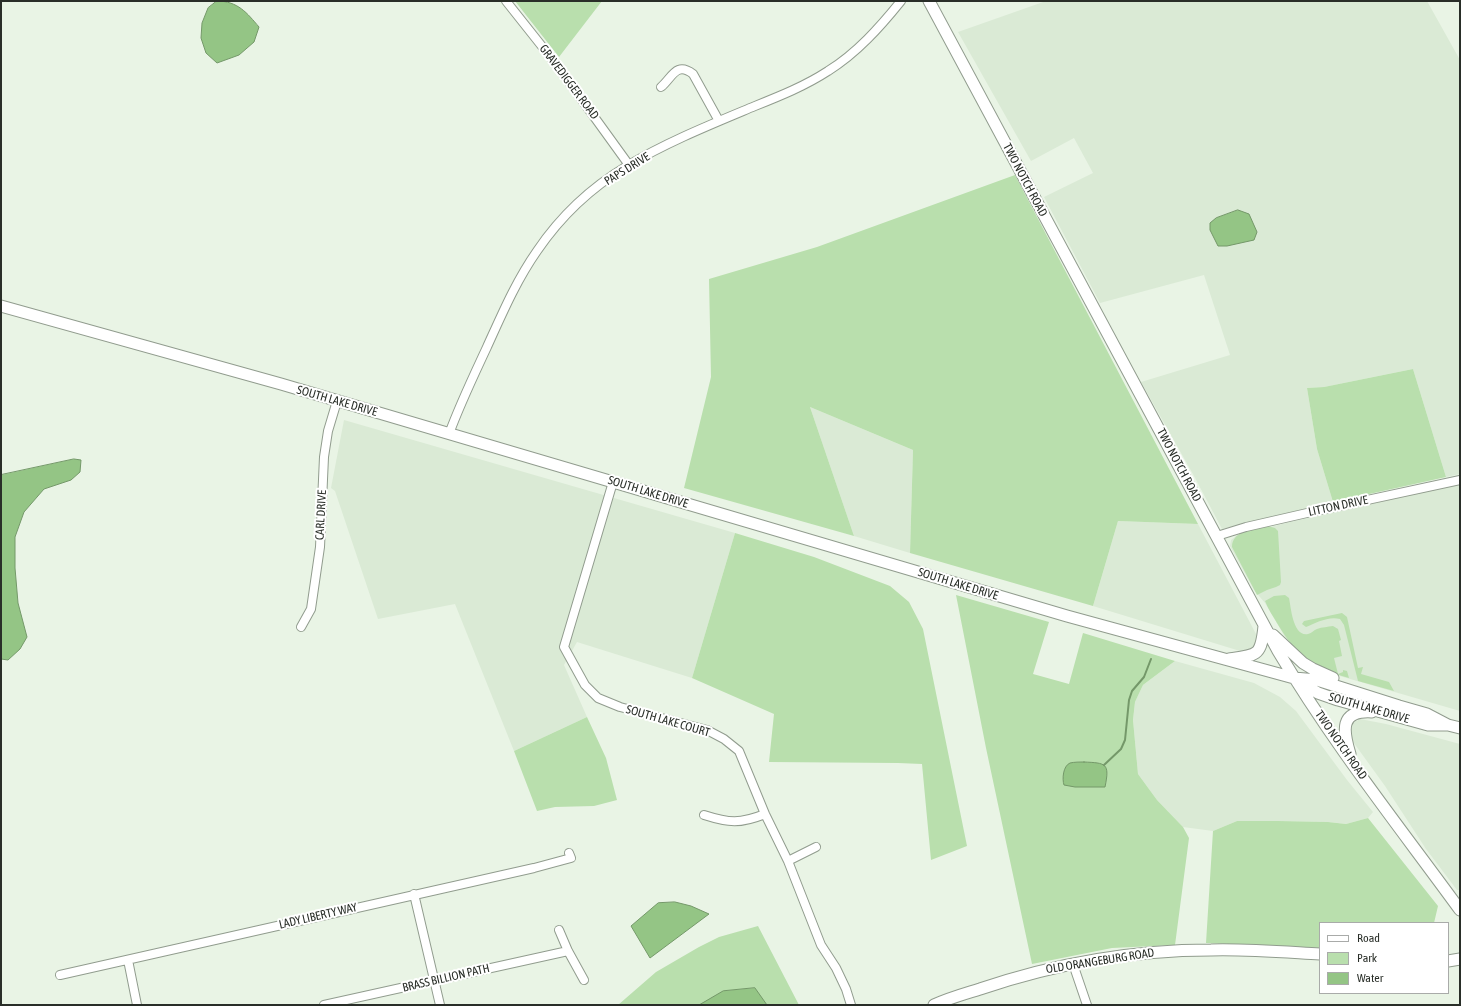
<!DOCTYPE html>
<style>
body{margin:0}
#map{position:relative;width:1461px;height:1006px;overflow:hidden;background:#e9f4e5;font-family:"Asap Condensed",sans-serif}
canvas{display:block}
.frame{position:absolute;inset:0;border:2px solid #292e28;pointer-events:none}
.legend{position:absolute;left:1319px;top:922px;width:130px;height:72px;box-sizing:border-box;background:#fff;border:1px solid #a9aba9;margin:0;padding:5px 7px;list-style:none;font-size:12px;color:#292e28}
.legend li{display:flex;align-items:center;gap:8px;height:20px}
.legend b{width:20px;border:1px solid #a9aba9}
</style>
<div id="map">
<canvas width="1461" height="1006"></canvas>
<div class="frame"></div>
<ul class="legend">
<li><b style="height:5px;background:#fff"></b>Road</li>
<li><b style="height:11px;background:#b9dfad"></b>Park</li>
<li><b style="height:11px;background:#94c585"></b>Water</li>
</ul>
</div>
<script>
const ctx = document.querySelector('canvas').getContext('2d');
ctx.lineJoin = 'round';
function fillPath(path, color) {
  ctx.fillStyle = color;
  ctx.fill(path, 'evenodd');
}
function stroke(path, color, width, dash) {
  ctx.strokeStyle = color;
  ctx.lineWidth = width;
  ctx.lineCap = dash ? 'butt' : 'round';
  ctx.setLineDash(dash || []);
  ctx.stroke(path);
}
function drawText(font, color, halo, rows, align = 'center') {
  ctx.font = font + ' "Asap Condensed",sans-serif';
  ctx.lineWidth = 4;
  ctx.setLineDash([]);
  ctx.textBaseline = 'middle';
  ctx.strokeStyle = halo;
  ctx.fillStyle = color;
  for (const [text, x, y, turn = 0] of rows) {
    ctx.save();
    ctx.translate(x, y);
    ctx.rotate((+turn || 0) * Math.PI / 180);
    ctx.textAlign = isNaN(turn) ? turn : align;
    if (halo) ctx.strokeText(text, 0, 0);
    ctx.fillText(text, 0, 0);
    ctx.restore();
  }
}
const built = new Path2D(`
 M 1046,1 L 1427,1 L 1460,60 L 1460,474 L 1446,477 L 1413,369 L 1324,387 L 1307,388 L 1317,449 L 1333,502 L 1222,529 L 1194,476 L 1141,382 L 1230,355 L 1204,275 L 1100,303 L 1044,197 L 1093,173 L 1074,138 L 1031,161 L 958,32 Z
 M 810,407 L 913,450 L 910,553 L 854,536 Z
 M 344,420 L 735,533 L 692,678 L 577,642 L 564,665 L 587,717 L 514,751 L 455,604 L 378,619 L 335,491 L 331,488 Z
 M 1460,484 L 1460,711 L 1333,674 L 1315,666 L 1288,642 L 1265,603 L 1254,590 L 1230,546 L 1231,540 L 1236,536 L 1290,522 Z
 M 1118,521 L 1198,524 L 1256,634 L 1257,640 L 1255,645 L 1252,648 L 1247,651 L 1240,651 L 1093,606 Z
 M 1175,661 L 1254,683 L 1280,697 L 1296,711 L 1347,780 L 1373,812 L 1368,818 L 1346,824 L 1328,822 L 1278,821 L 1237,821 L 1213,831 L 1183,827 L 1157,800 L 1138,774 L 1133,720 L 1135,702 L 1143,685 Z
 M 1360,719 L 1386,724 L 1460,744 L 1460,890 L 1457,890 L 1426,849 L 1385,786 L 1351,739 L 1349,729 L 1353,723 Z`);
const green = new Path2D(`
 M 515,1 L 602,1 L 559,57 Z
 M 1015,175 L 1198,524 L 1118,521 L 1093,606 L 910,553 L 913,450 L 810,407 L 854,536 L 684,488 L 711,377 L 709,279 L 817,247 Z
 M 1413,369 L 1446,477 L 1333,502 L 1317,449 L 1307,388 L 1324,387 Z
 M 1268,526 L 1275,528 L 1278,531 L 1281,582 L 1280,585 L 1276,587 L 1267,590 L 1257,595 L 1232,547 C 1232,530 1256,528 1268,526 Z
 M 735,533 L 814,557 L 890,586 L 909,602 L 923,629 L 967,846 L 931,860 L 922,764 L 898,763 L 769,762 L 774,714 L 692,678 Z
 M 956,595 L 1049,622 L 1033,674 L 1069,684 L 1083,633 L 1175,661 L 1143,685 L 1135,702 L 1133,720 L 1138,774 L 1157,800 L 1183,827 L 1189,838 L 1175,945 L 1112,948 L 1032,964 L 986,748 Z
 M 1285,595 L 1289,598 C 1291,608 1293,637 1308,634 C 1312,633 1314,630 1317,629 C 1322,627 1328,627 1333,626 L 1338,629 L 1341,640 L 1339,641 L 1342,656 L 1334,658 L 1338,674 L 1343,672 L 1343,670 L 1347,671 L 1349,678 C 1311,668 1297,656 1277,623 C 1273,616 1268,609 1265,601 L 1274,596 Z
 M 1342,613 L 1347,617 L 1358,668 L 1363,667 L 1361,674 L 1389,682 L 1394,691 L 1358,681 L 1344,625 L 1340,619 C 1328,616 1316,623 1306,627 L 1302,624 L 1304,621 Z
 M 587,717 L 606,758 L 617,800 L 594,806 L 555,807 L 537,811 L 514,751 Z
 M 1368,818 L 1438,906 L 1434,923 L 1320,923 L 1320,948 L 1206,943 L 1213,831 L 1237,821 L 1278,821 L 1328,822 L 1346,824 Z
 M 758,926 L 799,1005 L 618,1005 L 656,972 L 699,947 L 719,937 Z`);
const water = new Path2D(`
 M 217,1 C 238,1 247,13 259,27 L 254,42 L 239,55 L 217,63 L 206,53 L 201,38 L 202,23 L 208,8 Z
 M 1238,210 L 1249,214 L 1257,232 L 1254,240 L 1227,246 L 1218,246 L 1210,230 L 1210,223 L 1216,218 Z
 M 74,459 L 81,460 L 80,472 L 71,480 L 44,489 L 24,512 L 15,537 L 15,568 L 18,603 L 27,637 L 20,649 L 8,660 L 1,659 L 1,475 Z
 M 1084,762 C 1106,763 1110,763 1105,787 L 1075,787 L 1064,785 C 1062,779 1063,766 1070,763 C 1074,762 1080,762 1084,762 Z
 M 675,902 L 691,906 L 709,914 L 650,958 L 631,926 L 658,903 Z
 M 755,988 L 767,1005 L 699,1005 L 723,991 Z`);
const stream = new Path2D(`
 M 1104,765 L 1121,749 L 1125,740 L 1129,700 L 1132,691 L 1144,677 L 1151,659`);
const street = new Path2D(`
 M 506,1 L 556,64 L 629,165
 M 661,87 C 672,78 676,61 693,74 L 719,121
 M 449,434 C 460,404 474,375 487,347 C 502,314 516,281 537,251 C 560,217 592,187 627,166 C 667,142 712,124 755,106 C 780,96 805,86 828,71 C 857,53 880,27 901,1
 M 613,482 L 564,647 L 585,685 L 598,698 L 620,707 L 707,730 L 724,739 L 739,751 L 765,814 L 788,861 L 821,945 L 836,968 L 846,989 L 851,1005
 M 1217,536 L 1246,527 L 1307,513 L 1460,480
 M 301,627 L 311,609 L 320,547 L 324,457 L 328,431 L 337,401
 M 704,815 C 729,823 740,824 765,814
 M 788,861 L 816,847
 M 414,894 L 440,1005
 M 559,930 L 568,951 L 584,980
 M 128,960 L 137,1005
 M 1073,964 L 1087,1005
 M 60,975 L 534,868 L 571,858 L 569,853
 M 324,1005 L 568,951`);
const secondary = new Path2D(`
 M 929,1 L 1278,651 C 1332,742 1398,825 1460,910
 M 1,306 L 281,384 L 1067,616 L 1294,678 L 1317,680 L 1399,706 L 1427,714 L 1448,725 L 1460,728
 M 1273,635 L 1303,663 L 1313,669 L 1333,678
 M 1229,659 C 1258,655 1261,656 1264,626
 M 1298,681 L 1318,693 L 1338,700 L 1428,725 L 1447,725
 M 1350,754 C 1343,731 1339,710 1372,712
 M 1448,961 L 1460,959
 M 934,1005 C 949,998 964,994 980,989 C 1054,964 1132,950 1211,950 C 1247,949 1284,952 1320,954`);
const streetNames = [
 ["GRAVEDIGGER ROAD",569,82,53],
 ["PAPS DRIVE",627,169,-32],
 ["TWO NOTCH ROAD",1025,180,62],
 ["SOUTH LAKE DRIVE",337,401,16],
 ["TWO NOTCH ROAD",1179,465,62],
 ["SOUTH LAKE DRIVE",648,492,17],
 ["LITTON DRIVE",1338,506,-12],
 ["CARL DRIVE",321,515,-87],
 ["SOUTH LAKE DRIVE",958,584,17],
 ["SOUTH LAKE DRIVE",1369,708,16],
 ["SOUTH LAKE COURT",668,721,16],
 ["TWO NOTCH ROAD",1341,745,55],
 ["LADY LIBERTY WAY",318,916,-13],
 ["OLD ORANGEBURG ROAD",1100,961,-9],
 ["BRASS BILLION PATH",446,978,-13]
];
fillPath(built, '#daead5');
fillPath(green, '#b9dfad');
fillPath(water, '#94c585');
stroke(water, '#749869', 1);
stroke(stream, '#749869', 2);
stroke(street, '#919c8e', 10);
stroke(secondary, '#919c8e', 13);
stroke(street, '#fff', 8);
stroke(secondary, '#fff', 11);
drawText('12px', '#292e28', '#fff', streetNames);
</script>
